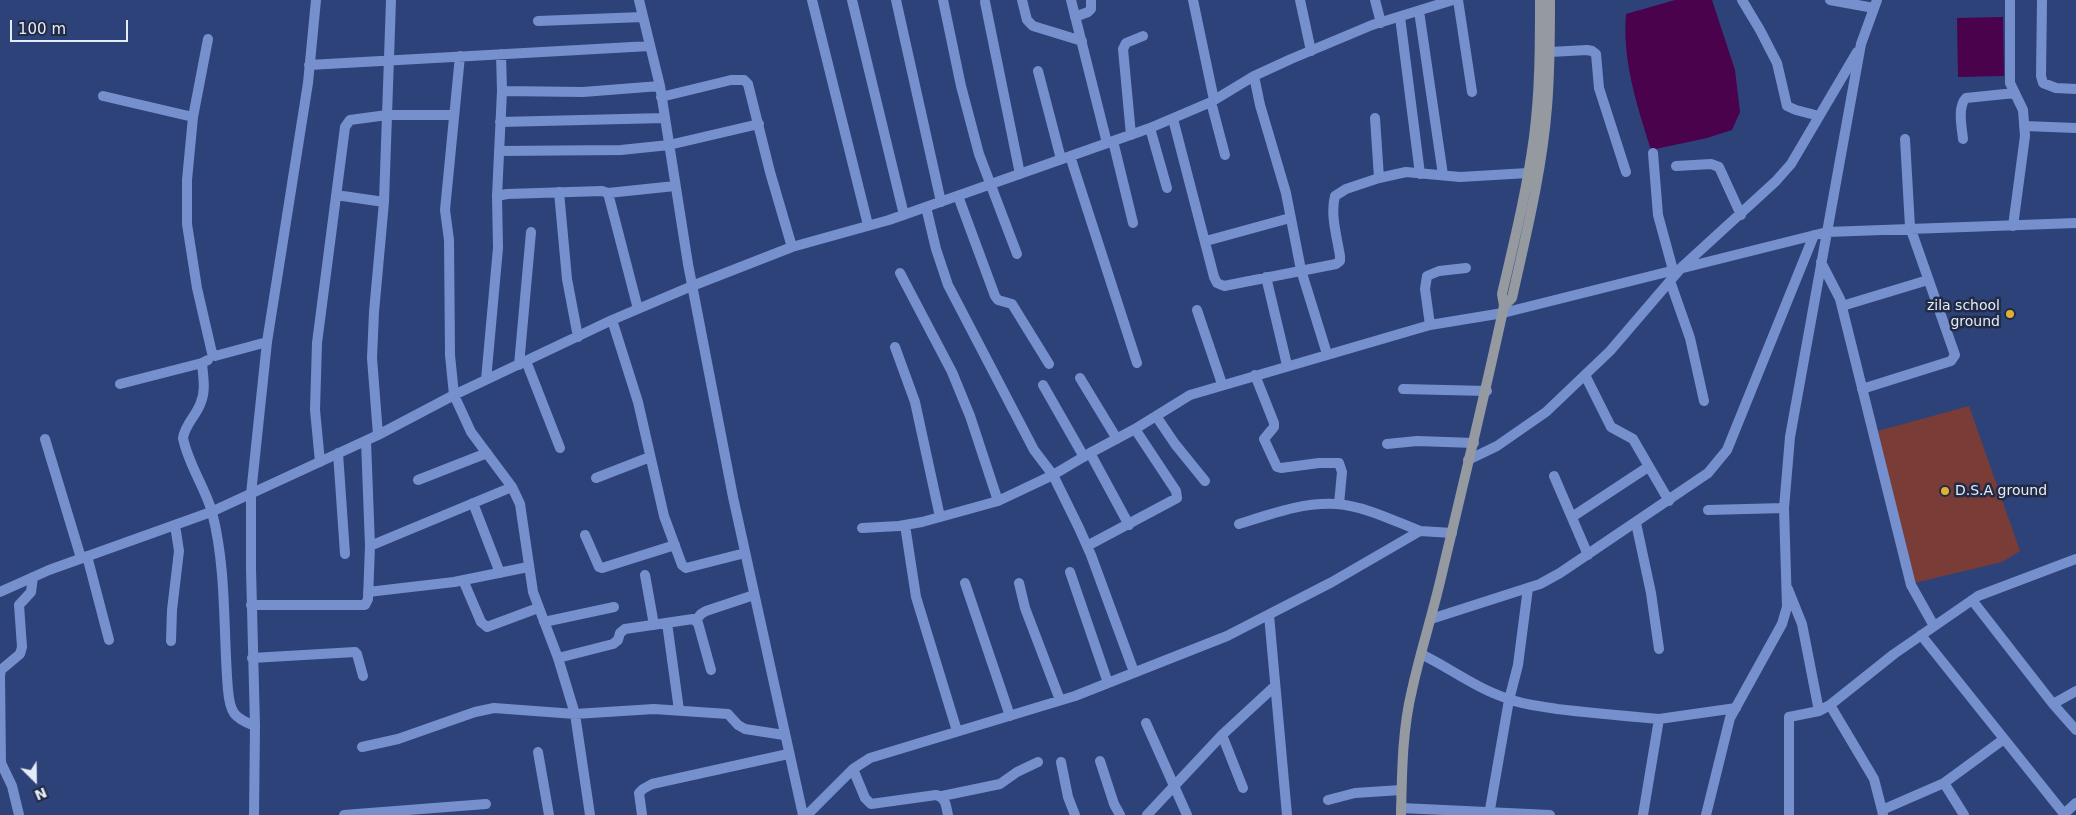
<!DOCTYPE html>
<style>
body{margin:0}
#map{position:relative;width:2076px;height:815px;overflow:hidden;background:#2e427a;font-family:"DejaVu Sans",sans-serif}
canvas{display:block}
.north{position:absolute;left:10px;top:755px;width:50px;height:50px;-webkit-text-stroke:4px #212b45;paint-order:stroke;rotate:157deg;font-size:14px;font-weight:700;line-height:20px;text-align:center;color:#e5ebf8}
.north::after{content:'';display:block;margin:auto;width:18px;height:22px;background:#e5ebf8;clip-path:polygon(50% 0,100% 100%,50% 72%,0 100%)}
.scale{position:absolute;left:10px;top:20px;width:118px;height:22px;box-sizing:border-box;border:2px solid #e5ebf8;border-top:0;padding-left:6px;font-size:15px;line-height:18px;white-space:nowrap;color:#e5ebf8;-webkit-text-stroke:4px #212b45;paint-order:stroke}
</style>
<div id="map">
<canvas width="2076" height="815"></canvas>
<div class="north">N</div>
<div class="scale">100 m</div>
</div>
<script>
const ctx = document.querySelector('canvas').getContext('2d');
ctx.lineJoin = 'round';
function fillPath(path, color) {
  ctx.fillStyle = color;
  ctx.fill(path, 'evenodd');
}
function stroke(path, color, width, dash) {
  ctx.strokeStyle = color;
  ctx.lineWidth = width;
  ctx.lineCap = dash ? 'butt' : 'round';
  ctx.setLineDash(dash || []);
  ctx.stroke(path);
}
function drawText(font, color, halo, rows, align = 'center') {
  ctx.font = font + ' "DejaVu Sans",sans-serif';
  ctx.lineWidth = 5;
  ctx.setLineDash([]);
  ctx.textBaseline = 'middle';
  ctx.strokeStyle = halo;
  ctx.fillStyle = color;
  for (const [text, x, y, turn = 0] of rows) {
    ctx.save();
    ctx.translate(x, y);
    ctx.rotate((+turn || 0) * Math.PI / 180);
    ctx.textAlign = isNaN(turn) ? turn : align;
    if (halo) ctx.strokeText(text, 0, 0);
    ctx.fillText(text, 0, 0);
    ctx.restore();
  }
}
const green = new Path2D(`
 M 1969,406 L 2020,551 L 2002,562 L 1914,583 L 1878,431 Z`);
const water = new Path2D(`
 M 1675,0 L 1712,0 L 1735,70 L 1740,112 L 1732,130 L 1707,138 L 1651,150 C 1637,105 1622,61 1626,14 Z
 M 2003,17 L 2004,76 L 1958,77 L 1957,18 Z`);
const street = new Path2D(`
 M 639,0 L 660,86 L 688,264 L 733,497 L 803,815
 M 812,0 L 868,225
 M 852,0 L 904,215
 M 896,0 L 941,202
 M 943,0 L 961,86 L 979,154 L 1017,254
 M 1022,0 L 1027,20 L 1033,26 L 1082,41
 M 1071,0 L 1107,143
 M 1193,0 L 1214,100
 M 1300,0 L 1311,51
 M 1375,0 L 1381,23
 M 1458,0 L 1472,92
 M 1742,0 L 1760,30 L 1777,63 L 1787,106 L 1796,110 L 1819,116
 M 1830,0 L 1874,8
 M 2010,0 L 2010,83 L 2023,110 L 2025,136 L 2013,226
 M 2042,0 L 2041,76 L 2043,83 L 2056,88 L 2076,89
 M 985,2 L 1020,174
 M 1419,11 L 1443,175
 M 1075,17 L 1088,12 L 1091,9 L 1091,0
 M 1400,17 L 1420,174
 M 538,21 L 643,17
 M 208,39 L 193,117 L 187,180 L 187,224 L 197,288 L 212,353 L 215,356 L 267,342
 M 1550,52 L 1587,50 L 1592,51 L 1596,54 L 1599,88 L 1626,172
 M 460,56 L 445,210 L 449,240 L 450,355 L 454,395 L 471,432 L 512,487 L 520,504 L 533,592 L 558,658 L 575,714 L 590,815
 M 309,65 L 650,46
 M 1038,71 L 1061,159
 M 1254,76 L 1260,105 L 1286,193 L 1301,270 L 1327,354
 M 502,91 L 583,92 L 660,86
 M 103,96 L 193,117
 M 661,97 L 731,80 L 744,80 L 748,84 L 770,172 L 792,247
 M 1211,102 L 1225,155
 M 1375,118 L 1379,178
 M 1173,119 L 1214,277 L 1217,283 L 1224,286 L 1336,264 L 1340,261 L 1340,256 C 1337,237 1330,214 1335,196 L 1346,189 L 1379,178 L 1406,172 L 1460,177 L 1528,173
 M 500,122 L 665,118
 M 2024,126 L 2076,128
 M 1150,128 L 1167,188
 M 1131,135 L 1123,49 L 1126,43 L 1143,36
 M 1963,139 C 1962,128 1957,107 1966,98 L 2015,93
 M 1113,141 L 1133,223
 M 499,151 L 621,150 L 669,145 L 759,124
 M 1653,153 L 1658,215 L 1673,270
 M 1070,156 L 1137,363
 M 1676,166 L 1711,164 L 1719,167 L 1741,215
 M 559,192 L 567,279 L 578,337
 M 608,193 L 675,186
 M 336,195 L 384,202
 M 497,196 L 507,194 L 602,191 L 608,193 L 638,309
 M 958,196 L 995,296 L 998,300 L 1012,304 L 1049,364
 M 926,207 L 936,249 L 948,285 L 1034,450 L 1053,475 L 1079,528 L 1091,555 L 1134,672
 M 1206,241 L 1290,218
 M 1821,262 L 1840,299 L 1911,585 L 1934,626
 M 900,273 L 952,372 L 970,416 L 998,501
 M 1266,277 L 1287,365
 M 1670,281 L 1690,338 L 1704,401
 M 1842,306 L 1928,280
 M 1197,310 L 1222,384
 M 612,320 L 638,402 L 664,516 L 682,565 L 686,568 L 745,553
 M 1430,325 L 1425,289 L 1427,276 L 1439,271 L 1466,268
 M 895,347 L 915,402 L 940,517
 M 526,361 L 560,448
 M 202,363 C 203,376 206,390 201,402 C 197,415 185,424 183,438 C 188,464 205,487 212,512 C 227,570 223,632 228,690 C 230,713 234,718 255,726
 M 519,365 L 531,232
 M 1255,375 L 1274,423 L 1274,427 L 1264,439 L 1277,467 L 1281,468 L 1319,463 L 1339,463 L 1342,472 L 1339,504
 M 1585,375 L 1611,427 L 1633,439 L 1669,501
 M 1080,378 L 1117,439
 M 486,380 L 498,248 L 497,196 L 502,91 L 501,54
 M 120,384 L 202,363 L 208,360
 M 1043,385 L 1084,457
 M 1403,389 L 1487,391
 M 1862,389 L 1951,361 L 1955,355 L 1910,227 L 1905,139
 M 1156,416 L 1175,444 L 1205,481
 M 378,435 L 372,358 L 374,312 L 384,202 L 391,0
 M 45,439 L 81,558
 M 1387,444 L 1417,441 L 1474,443
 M 338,453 L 345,554
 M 1090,453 L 1129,525
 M 1468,460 L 1497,446 L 1546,412 L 1610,351 L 1682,267 L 1776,181 L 1791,164 L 1857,52
 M 320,462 L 315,410 L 317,343 L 345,127 L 350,120 L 387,115 L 454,115
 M 1554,476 L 1588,555
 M 596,478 L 650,457
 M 418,480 L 487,453
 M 473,503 L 500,573
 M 1708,510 L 1784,508
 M 1572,517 L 1648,467
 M 1636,523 L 1651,593 L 1659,649
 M 1239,524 C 1271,514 1303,502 1336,504 C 1365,506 1394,521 1420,531
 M 905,525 L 916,597 L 957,731
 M 862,528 L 899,526 L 922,522 L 998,501 L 1053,475 L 1090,453 L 1135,429 L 1190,395 L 1430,325 L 1503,313 L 1827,232 L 2076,223
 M 585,535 L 599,567 L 602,568 L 675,545
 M 370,546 L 512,487
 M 1087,546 L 1177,498 L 1176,491 L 1135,429
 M 87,556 L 109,640
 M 1070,572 L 1108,683
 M 645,575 L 654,625
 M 463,580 L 481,622 L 487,627 L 538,608
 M 965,583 L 1010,716
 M 1019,583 L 1025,608 L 1060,700
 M 1788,589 L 1802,624 L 1819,711 L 1830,705 L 1874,779 L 1882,810
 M 0,592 L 49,570 L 211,512 L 378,435 L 454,395 L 612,320 L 692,286 L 792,247 L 889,220 L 1150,128 L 1211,102 L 1254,76 L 1291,59 L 1372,25 L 1453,0
 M 368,592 L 454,582 L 528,567
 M 1972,600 L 2053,704 L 2076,691
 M 251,605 L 365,605 L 368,599 L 370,546 L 366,441
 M 1269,615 L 1287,815
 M 1431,619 L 1540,584 L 1560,573 L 1708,473 L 1727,450 L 1814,235
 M 696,620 L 701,614 L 706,611 L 754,595
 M 544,622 L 614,607
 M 667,623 L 679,710
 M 1921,635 L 2065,815
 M 171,641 L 172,610 L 179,551 L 175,525
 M 1421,654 C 1450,668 1477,689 1509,699 C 1524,705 1541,706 1557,709 C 1591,713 1625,716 1659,719 L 1643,815
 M 252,658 L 355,652 L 357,654 L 363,676
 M 558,658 L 613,644 L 618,640 L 620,633 L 625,629 L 693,619 L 698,623 L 711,670
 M 2053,704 L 2076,730
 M 1830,705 L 1894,654 L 1978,596 L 2076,559
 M 1659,719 L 1736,708
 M 1146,723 L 1187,815
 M 1222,735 L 1243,788
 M 362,747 L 398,739 L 475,712 L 494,708 L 575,714 L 654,709 L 728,714 L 738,725 L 745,729 L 784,735
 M 538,752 L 549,815
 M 1100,761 L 1114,804 L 1120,815
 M 1061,762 L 1068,797 L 1075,815
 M 853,769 L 865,798 L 871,804 L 936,795 C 946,797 946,806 948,815
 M 1944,783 L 2004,739
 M 942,796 L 1000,784 L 1017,772 L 1038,762
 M 1328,800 L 1355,793 L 1401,790
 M 1401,808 L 1550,815
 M 19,815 L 12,786 L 1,763 L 0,676 L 1,670 L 20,654 L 22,647 L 19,605 L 31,592 L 33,577
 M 254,815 L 255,726 L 251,569 L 251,494 L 267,342 L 308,83 L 316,0
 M 344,815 L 486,804
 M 642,815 L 639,793 L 643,789 L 652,784 L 788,754
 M 807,815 L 853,769 L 870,758 L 1075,696 L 1227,636 L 1332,582 L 1420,531 L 1452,533
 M 1147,815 L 1222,735 L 1275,686
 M 1489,815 L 1509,700 L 1518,665 L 1528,588
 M 1706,815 L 1730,718 L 1782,624 L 1787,607 L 1784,508 L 1790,437 L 1861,44 L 1877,0
 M 1789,815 L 1789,717 L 1819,711
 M 1883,815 L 1882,810 L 1944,783 L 1964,815
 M 2063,815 L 2076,803`);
const secondary = new Path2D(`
 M 1504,306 L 1512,298 C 1526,235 1542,171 1547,107 C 1550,71 1550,36 1550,0
 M 1401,815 C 1402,774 1402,731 1412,690 C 1421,649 1434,610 1443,569 C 1464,481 1485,394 1504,306 L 1502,294 C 1514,242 1527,190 1534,137 C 1540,91 1540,46 1540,0`);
const markers = [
 [2010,314,5,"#dfb034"],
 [1945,491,5,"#dfb034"]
];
const poiNames = [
 ["zila school",2000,306],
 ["ground",2000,322],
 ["D.S.A ground",1955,491,"left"]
];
fillPath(green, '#7a3c37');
fillPath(water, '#4a024d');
stroke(street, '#7690ce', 10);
stroke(secondary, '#9599a0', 10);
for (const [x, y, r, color] of markers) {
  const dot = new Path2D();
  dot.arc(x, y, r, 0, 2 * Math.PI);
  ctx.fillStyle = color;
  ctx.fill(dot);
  stroke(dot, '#212b45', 2);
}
drawText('14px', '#e5ebf8', '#212b45', poiNames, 'right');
</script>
